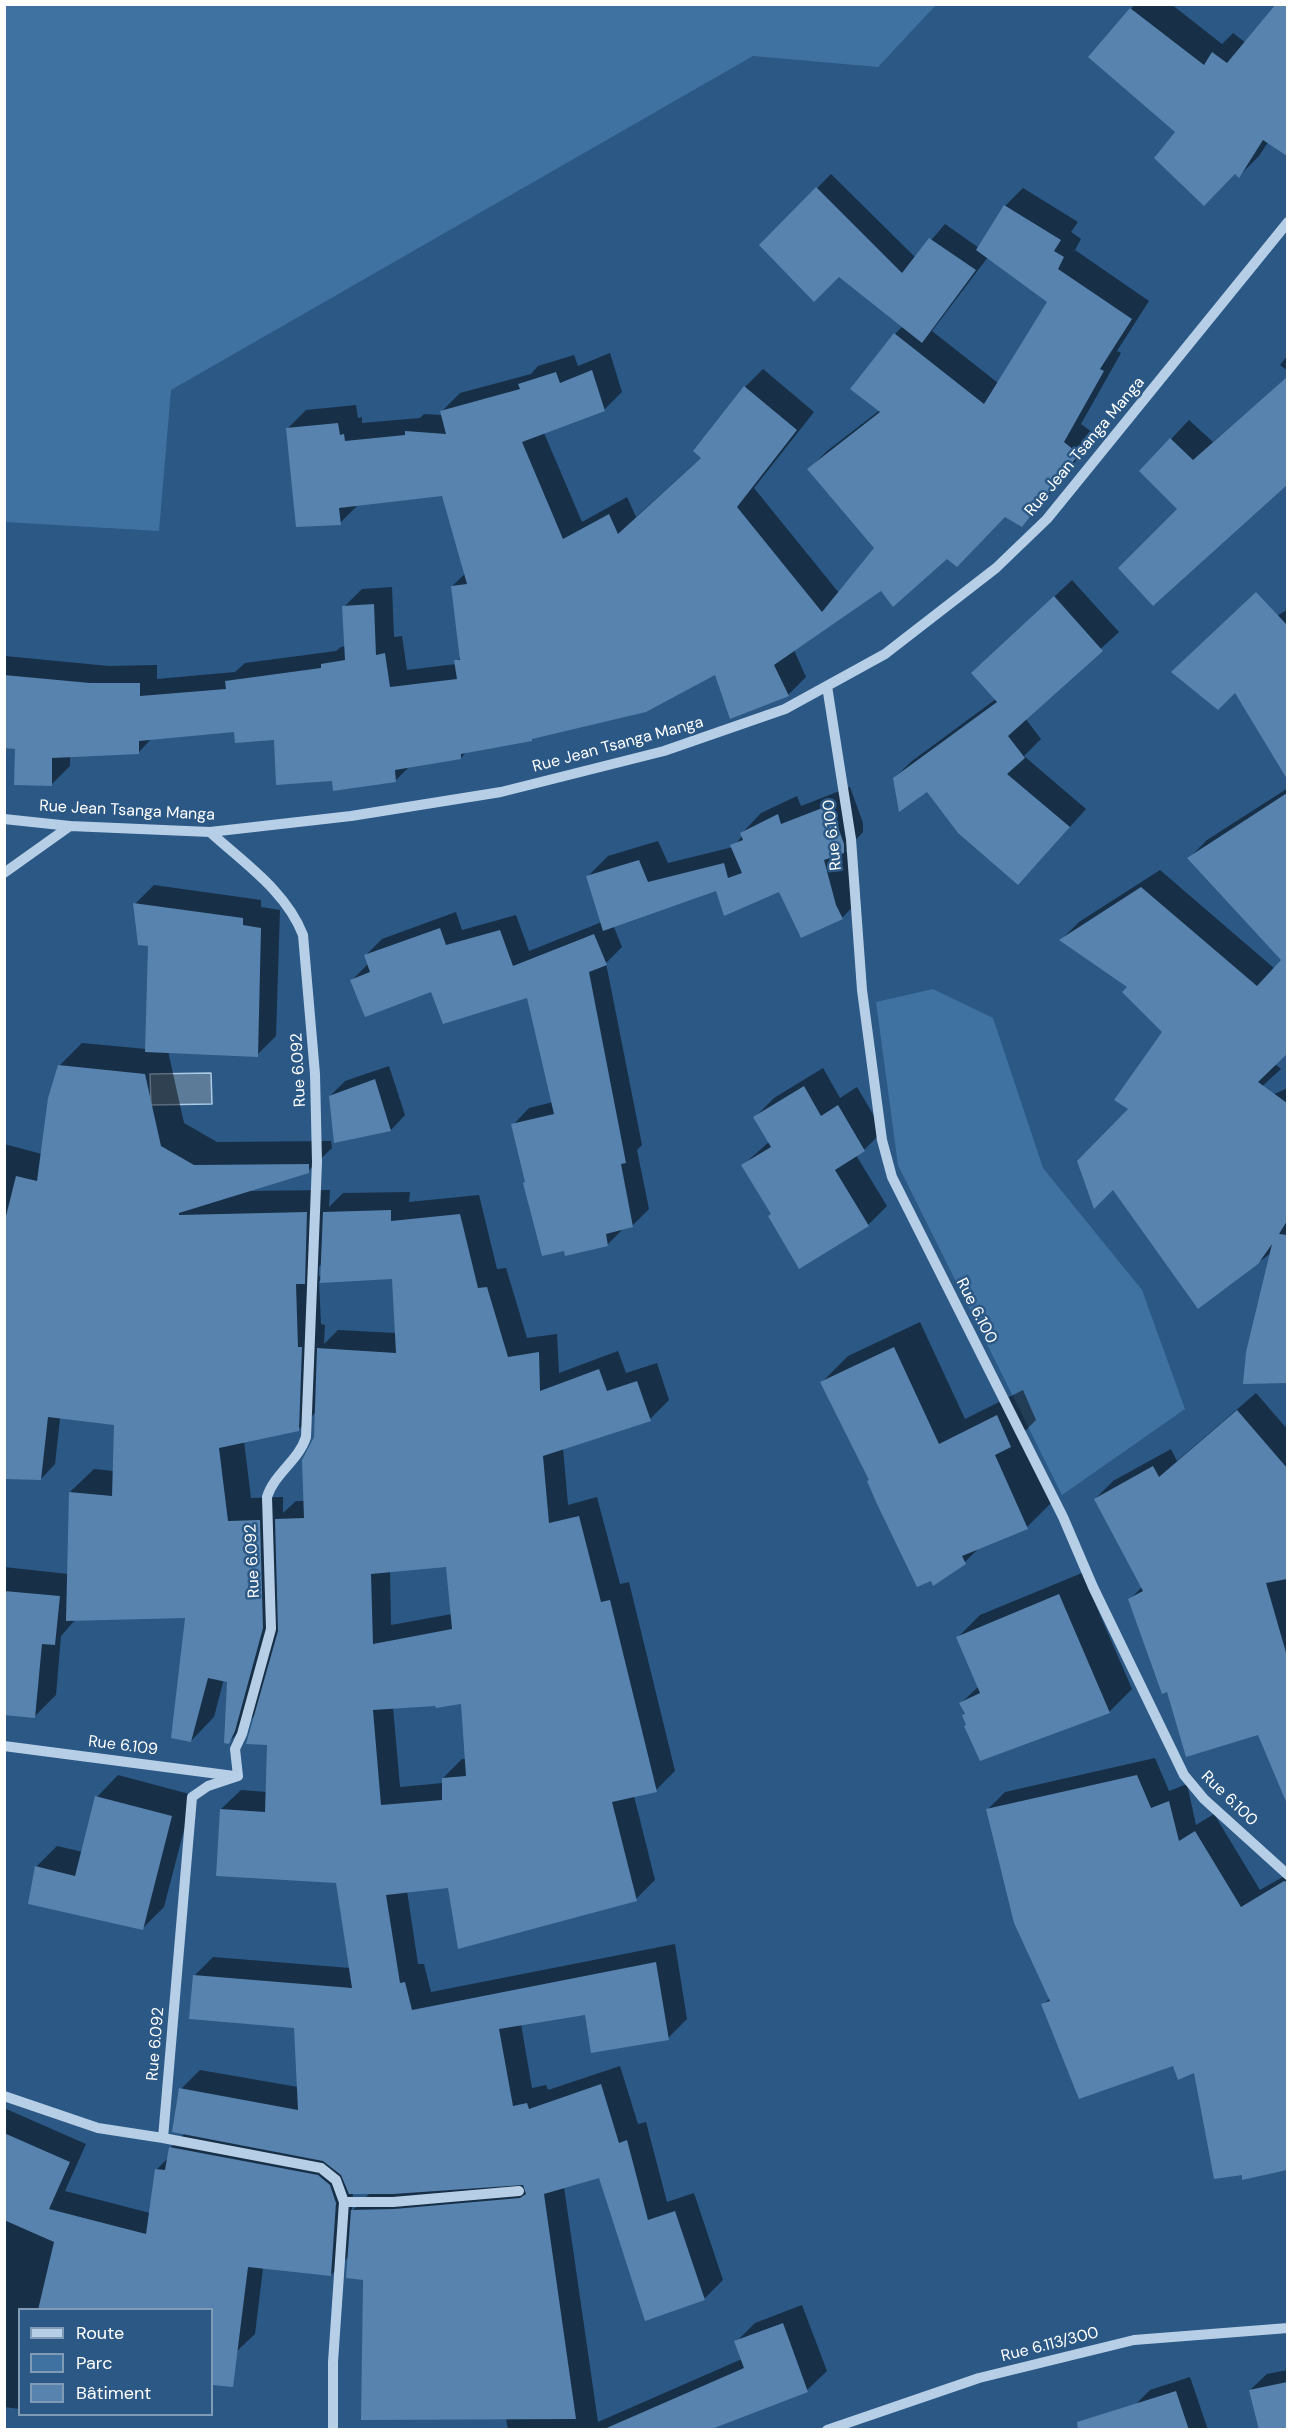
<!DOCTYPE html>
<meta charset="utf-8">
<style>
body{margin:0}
#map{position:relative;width:1292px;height:2434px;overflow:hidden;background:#2b5885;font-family:"DM Sans",sans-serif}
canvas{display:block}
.frame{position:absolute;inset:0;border:6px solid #fff;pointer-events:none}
.legend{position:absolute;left:18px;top:2308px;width:195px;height:108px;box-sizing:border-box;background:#2b5885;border:2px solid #809bb6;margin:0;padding:8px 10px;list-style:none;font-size:18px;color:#fff}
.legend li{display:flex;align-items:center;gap:12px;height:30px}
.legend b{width:30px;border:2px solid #809bb6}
</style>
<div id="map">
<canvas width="1292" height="2434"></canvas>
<div class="frame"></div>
<ul class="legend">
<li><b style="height:8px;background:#b6cfe7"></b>Route</li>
<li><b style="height:16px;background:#4072a1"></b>Parc</li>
<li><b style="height:16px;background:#5783ae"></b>Bâtiment</li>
</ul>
</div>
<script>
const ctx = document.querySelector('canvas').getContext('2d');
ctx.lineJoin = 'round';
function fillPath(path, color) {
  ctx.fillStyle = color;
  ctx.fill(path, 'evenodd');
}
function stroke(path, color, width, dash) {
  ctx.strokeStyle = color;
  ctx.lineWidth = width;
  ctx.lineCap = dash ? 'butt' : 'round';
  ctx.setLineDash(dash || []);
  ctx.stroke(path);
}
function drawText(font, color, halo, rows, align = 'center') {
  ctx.font = font + ' "DM Sans",sans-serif';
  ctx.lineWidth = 5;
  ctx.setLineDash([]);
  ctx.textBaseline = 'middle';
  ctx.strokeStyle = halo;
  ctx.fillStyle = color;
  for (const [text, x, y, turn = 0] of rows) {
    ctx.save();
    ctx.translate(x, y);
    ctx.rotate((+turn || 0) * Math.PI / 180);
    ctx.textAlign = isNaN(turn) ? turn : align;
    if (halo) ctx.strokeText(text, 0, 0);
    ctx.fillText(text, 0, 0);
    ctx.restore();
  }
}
const green = new Path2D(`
 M 4,5 L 5,4 L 936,5 L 878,67 L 753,56 L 171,390 L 159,531 L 5,522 Z
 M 933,989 L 993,1018 L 1043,1168 L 1142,1290 L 1185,1409 L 1062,1495 L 898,1165 L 876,1002 Z`);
const water = new Path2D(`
 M 211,1073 L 212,1104 L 151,1105 L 150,1074 Z`);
const shadow = new Path2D(`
 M 1135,4 L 1171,4 L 1222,44 L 1233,33 L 1246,43 L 1278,4 L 1288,4 L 1288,146 L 1283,151 L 1268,142 L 1259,156 L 1239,176 L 1177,132 L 1131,9 Z
 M 831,174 L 916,258 L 945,224 L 979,248 L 1005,206 L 1023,188 L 1078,222 L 1071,232 L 1081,239 L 1075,250 L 1149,301 L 1117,351 L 1121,353 L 1081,424 L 1096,435 L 1040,507 L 1022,525 L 1005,515 L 947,557 L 881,589 L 794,650 L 806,677 L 788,695 L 716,673 L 534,737 L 531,740 L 467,751 L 461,758 L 410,766 L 395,781 L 334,779 L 275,738 L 235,731 L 152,738 L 139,752 L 70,756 L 70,766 L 52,784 L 17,747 L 4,747 L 5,656 L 109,666 L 157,665 L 157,679 L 235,672 L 245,663 L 336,651 L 341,647 L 346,646 L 344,607 L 362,589 L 392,587 L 394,637 L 402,636 L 407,670 L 456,664 L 461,656 L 452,586 L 466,573 L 444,494 L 358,505 L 340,523 L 288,428 L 306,410 L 356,405 L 358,418 L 362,417 L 362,423 L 420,418 L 424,414 L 442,415 L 442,411 L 460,393 L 531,374 L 538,366 L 574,355 L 578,366 L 610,353 L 622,392 L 604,410 L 544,433 L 582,522 L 627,497 L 636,517 L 702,457 L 695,451 L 745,387 L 763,369 L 814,412 L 754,488 L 839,593 L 876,548 L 809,469 L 827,451 L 880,410 L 895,334 L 903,326 L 839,275 L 761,245 ZM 988,257 L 1049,301 L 998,383 L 932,331 Z
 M 1288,355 L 1288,371 L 1280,365 Z
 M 1288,377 L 1288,488 L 1285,485 L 1179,509 L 1141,471 L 1189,420 L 1213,442 Z
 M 1072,580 L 1119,632 L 1025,718 L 1041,739 L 1024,756 L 1086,809 L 1035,866 L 928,790 L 894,778 L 912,761 L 996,699 L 991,656 Z
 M 1288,609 L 1288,776 L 1236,691 L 1203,664 Z
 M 850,787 L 863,823 L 863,832 L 846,850 L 855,885 L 861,898 L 842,918 L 780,890 L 717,889 L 613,925 L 622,947 L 606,963 L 642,1145 L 637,1150 L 649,1209 L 632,1226 L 624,1228 L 607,1245 L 526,1182 L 513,1125 L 529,1108 L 553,1102 L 528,996 L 432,990 L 352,980 L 369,963 L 366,955 L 382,939 L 456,912 L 462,930 L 516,915 L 529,951 L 602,922 L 588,876 L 608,856 L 658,841 L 668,863 L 733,847 L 743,835 L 742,833 L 761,813 L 797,796 L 801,806 Z
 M 1288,788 L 1288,1052 L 1275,1064 L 1281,1069 L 1235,1111 L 1288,1088 L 1288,1382 L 1245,1383 L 1271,1253 L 1198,1307 L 1130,1108 L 1164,1032 L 1129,987 L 1061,940 L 1079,922 L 1160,870 L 1275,969 L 1283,960 L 1189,858 L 1207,840 Z
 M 154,885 L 261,900 L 261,907 L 280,910 L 276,1036 L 257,1055 L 168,1051 L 184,1123 L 217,1142 L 331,1141 L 332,1148 L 308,1171 L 247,1191 L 330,1190 L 329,1207 L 343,1193 L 410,1192 L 409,1202 L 479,1195 L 497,1269 L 506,1268 L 527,1338 L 557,1334 L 559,1373 L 618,1351 L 626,1373 L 657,1363 L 669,1400 L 650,1419 L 563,1448 L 568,1505 L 597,1497 L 620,1584 L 629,1582 L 675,1771 L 656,1790 L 634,1796 L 655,1880 L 636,1899 L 450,1886 L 407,1891 L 418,1964 L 424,1964 L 431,1992 L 675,1944 L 687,2019 L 668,2038 L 586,2014 L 521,2024 L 532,2088 L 546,2085 L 548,2090 L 620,2066 L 638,2124 L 646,2122 L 667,2202 L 694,2193 L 723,2280 L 704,2299 L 600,2176 L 564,2187 L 598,2422 L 742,2359 L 736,2342 L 755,2323 L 802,2305 L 827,2371 L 807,2390 L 708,2430 L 508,2430 L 506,2418 L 364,2278 L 349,2256 L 331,2275 L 263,2268 L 255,2334 L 237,2351 L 212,2349 L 212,2310 L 20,2310 L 20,2409 L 4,2407 L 4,2108 L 86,2144 L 65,2191 L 150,2213 L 157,2169 L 169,2157 L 170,2148 L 185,2133 L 181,2089 L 200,2070 L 298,2087 L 296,2027 L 194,1976 L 213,1957 L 350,1968 L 337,1882 L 221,1809 L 241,1790 L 267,1792 L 268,1743 L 255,1715 L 229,1742 L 229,1680 L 224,1679 L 214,1717 L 191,1741 L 187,1617 L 76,1619 L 61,1636 L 56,1695 L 34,1717 L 4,1713 L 4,1567 L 68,1574 L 70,1492 L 94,1469 L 114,1471 L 138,1408 L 4,1364 L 4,1144 L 42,1154 L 59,1066 L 82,1043 L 146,1049 L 150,944 L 135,904 ZM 322,1264 L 321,1276 L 319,1276 L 319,1267 ZM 393,1278 L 396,1333 L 338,1330 L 324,1344 L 325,1325 L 321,1324 L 319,1281 ZM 316,1412 L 315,1438 L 305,1501 L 296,1501 L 283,1513 L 283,1497 L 251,1498 L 244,1441 L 298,1430 ZM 447,1565 L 452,1614 L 391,1625 L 390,1571 ZM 463,1702 L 466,1759 L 462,1759 L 443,1778 L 443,1783 L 400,1787 L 393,1707 ZM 353,2193 L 370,2193 L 352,2211 Z
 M 389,1066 L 405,1115 L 391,1130 L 335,1141 L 330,1096 L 345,1081 Z
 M 823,1068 L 840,1098 L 857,1087 L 883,1131 L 864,1150 L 856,1155 L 887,1206 L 868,1225 L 772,1213 L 743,1165 L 769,1142 L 755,1117 L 774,1098 Z
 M 920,1322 L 965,1419 L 1023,1390 L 1036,1420 L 1023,1433 L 1053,1501 L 1027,1527 L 981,1546 L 965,1562 L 870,1480 L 822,1382 L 848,1356 Z
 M 1256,1393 L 1288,1430 L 1288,1746 L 1268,1754 L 1259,1734 L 1168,1690 L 1130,1599 L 1142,1587 L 1095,1499 L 1113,1481 L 1171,1449 L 1177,1461 Z
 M 4,1406 L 61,1410 L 55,1464 L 41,1479 Z
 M 1082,1573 L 1132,1689 L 1109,1712 L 968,1725 L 961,1703 L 979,1686 L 957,1638 L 980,1615 Z
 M 1155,1758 L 1169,1791 L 1187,1784 L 1196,1825 L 1214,1814 L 1260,1890 L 1288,1874 L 1288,2176 L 1286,2169 L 1195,2071 L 1174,2064 L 1043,2005 L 1050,1998 L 987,1810 L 1005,1792 Z
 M 118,1775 L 193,1795 L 164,1907 L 142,1929 L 36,1867 L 57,1846 L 83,1852 L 97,1797 Z
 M 1288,2370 L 1288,2430 L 1260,2430 L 1250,2390 L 1267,2374 Z
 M 1190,2377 L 1208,2430 L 1141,2430 L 1135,2405 L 1150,2390 Z`);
const building = new Path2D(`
 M 1276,4 L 1287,4 L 1287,156 L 1263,140 L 1239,178 L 1235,174 L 1204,206 L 1154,158 L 1175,132 L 1088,57 L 1130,8 L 1204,65 L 1212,52 L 1227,63 Z
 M 816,187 L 902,273 L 929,238 L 976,270 L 922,343 L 839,277 L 814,302 L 759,245 Z
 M 1004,205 L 1061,240 L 1054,251 L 1064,257 L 1058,269 L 1132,319 L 1100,369 L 1104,371 L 1064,442 L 1079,454 L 1022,527 L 1005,517 L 957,567 L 947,559 L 893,607 L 881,591 L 774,665 L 789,696 L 730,719 L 715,675 L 646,712 L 532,739 L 532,741 L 461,754 L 461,759 L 395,770 L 396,782 L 333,791 L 332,781 L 276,785 L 274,740 L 235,743 L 234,732 L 139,741 L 139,754 L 52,758 L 52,786 L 14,785 L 15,749 L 4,748 L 4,675 L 90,683 L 140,683 L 140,696 L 226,689 L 225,681 L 321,668 L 321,664 L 345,660 L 342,606 L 374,604 L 376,655 L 385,653 L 390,687 L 457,679 L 454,660 L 460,660 L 451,586 L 467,584 L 442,496 L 339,508 L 341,525 L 296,527 L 286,428 L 338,423 L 340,435 L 344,434 L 345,441 L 405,435 L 405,431 L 446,434 L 440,411 L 520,389 L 518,384 L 556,372 L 560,383 L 592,370 L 605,411 L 522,442 L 563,539 L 609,514 L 618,534 L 701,458 L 693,451 L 744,386 L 797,430 L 737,507 L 822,612 L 874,548 L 807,469 L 880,412 L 850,389 L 894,333 L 984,404 L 1047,302 L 976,250 Z
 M 1287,377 L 1287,485 L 1153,606 L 1118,568 L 1177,509 L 1139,471 L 1170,438 L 1193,460 Z
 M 1256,592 L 1287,625 L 1287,779 L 1235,693 L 1218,710 L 1171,672 Z
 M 1054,596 L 1103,651 L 1008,736 L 1025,758 L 1007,774 L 1070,827 L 1018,885 L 958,833 L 927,792 L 899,812 L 893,778 L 997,702 L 971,673 Z
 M 1287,793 L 1287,1054 L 1258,1082 L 1287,1103 L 1287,1221 L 1279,1234 L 1287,1235 L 1287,1383 L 1243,1384 L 1246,1352 L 1272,1244 L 1258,1264 L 1198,1309 L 1113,1190 L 1094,1209 L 1077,1161 L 1128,1109 L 1114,1100 L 1162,1032 L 1122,992 L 1127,987 L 1059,940 L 1141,887 L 1257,986 L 1281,960 L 1187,858 Z
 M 830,805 L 844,844 L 844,853 L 824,860 L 836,905 L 843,919 L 801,938 L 779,892 L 724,916 L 716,891 L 603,931 L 586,876 L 639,860 L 648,882 L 724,863 L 728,878 L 742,873 L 730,845 L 743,840 L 740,833 L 778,814 L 781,824 Z
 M 133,903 L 243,918 L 243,925 L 261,928 L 258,1057 L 145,1052 L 148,946 L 138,945 Z
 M 440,928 L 446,945 L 500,930 L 513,966 L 594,934 L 607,965 L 589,972 L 626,1163 L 621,1164 L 633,1227 L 606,1234 L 608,1246 L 565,1256 L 564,1251 L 542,1256 L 523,1183 L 525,1182 L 511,1124 L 554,1114 L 527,998 L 443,1024 L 431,992 L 365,1017 L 350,980 L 370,972 L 364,955 Z
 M 58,1065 L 145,1074 L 161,1146 L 194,1165 L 309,1164 L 309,1173 L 179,1213 L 179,1215 L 307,1212 L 305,1284 L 296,1284 L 298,1347 L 302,1347 L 299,1431 L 219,1448 L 228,1521 L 260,1520 L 263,1628 L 235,1731 L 229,1744 L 224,1743 L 227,1682 L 208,1678 L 191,1742 L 171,1738 L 185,1618 L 66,1621 L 69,1492 L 112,1496 L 114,1425 L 48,1417 L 41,1480 L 4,1479 L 4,1224 L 16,1176 L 37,1181 L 48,1098 Z
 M 375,1079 L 391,1131 L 334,1143 L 329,1096 Z
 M 804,1086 L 821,1116 L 838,1105 L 865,1151 L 835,1170 L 869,1226 L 799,1269 L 768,1216 L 771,1214 L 741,1165 L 771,1147 L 753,1117 Z
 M 391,1210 L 391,1221 L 460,1214 L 478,1288 L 487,1287 L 508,1357 L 539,1352 L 540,1391 L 599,1369 L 607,1391 L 637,1381 L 651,1421 L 543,1456 L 549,1523 L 579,1516 L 601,1602 L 610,1600 L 657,1792 L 612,1802 L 637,1901 L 458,1949 L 448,1888 L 386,1895 L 400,1983 L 405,1982 L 412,2010 L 656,1962 L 669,2040 L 591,2053 L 585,2015 L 499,2029 L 513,2106 L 527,2103 L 529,2109 L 601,2084 L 619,2143 L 627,2140 L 648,2220 L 675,2211 L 705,2300 L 645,2321 L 599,2178 L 544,2194 L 576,2419 L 361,2420 L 363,2280 L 346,2278 L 351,2210 L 394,2209 L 520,2198 L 526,2194 L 523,2185 L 393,2194 L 349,2194 L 341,2175 L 323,2161 L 172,2132 L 179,2088 L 298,2110 L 294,2028 L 189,2019 L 193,1975 L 352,1988 L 336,1883 L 216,1876 L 220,1809 L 265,1812 L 267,1745 L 246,1744 L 278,1631 L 275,1519 L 304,1518 L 302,1460 L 314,1437 L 317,1348 L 396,1353 L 392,1279 L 320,1283 L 323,1212 ZM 446,1567 L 452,1629 L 373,1644 L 371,1574 ZM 461,1704 L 466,1776 L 442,1778 L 442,1800 L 381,1805 L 373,1710 L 435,1706 L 436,1708 Z
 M 894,1347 L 939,1444 L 997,1415 L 1011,1447 L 995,1455 L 1028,1529 L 962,1556 L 966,1564 L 933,1586 L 931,1581 L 917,1587 L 877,1504 L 867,1481 L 869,1480 L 820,1382 Z
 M 1237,1410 L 1287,1468 L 1287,1579 L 1266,1583 L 1287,1656 L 1287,1804 L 1258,1735 L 1186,1757 L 1167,1692 L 1162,1694 L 1128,1599 L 1143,1591 L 1094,1499 L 1153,1466 L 1159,1477 Z
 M 4,1591 L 60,1596 L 55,1645 L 42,1644 L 35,1718 L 4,1715 Z
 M 1059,1594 L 1110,1713 L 980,1761 L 964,1726 L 966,1725 L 962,1715 L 965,1714 L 959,1703 L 980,1693 L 956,1637 Z
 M 1137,1775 L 1151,1808 L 1169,1801 L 1179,1841 L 1195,1831 L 1241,1907 L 1284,1881 L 1287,1882 L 1287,2170 L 1242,2180 L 1242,2175 L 1214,2179 L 1194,2073 L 1178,2080 L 1173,2066 L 1079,2099 L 1041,2004 L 1050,2001 L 1014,1923 L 986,1809 Z
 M 95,1796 L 172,1816 L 143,1930 L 28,1904 L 35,1866 L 75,1876 Z
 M 4,2133 L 70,2162 L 49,2209 L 146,2234 L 155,2169 L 165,2170 L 169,2147 L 318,2175 L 330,2185 L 336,2203 L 331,2276 L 248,2267 L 233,2387 L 212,2385 L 212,2310 L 38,2310 L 54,2242 L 4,2220 Z
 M 783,2323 L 808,2392 L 709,2430 L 602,2430 L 744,2368 L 734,2341 Z
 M 1287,2382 L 1287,2430 L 1259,2430 L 1249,2390 Z
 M 1176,2391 L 1189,2430 L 1078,2430 L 1077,2422 Z`);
const minor = new Path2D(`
 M 827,686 L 851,839 L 862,990 L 882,1140 L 892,1177 L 1063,1517 L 1093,1587 L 1184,1775 L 1204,1799 L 1288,1875
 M 4,819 L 70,826 L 210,832 L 351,816 L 501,792 L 664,751 L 785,709 L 885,654 L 996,568 L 1047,519 L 1288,222
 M 4,873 L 70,826
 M 4,1746 L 234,1776
 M 4,2096 L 98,2128 L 163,2138 L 192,1797 L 208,1786 L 238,1776 L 235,1749 L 242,1734 L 271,1629 L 267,1497 C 274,1474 299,1460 306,1437 L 317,1162 L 315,1074 L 303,935 C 286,891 244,863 210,832
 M 163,2138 L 321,2168 L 336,2180 L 344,2202 L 333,2362 L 333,2430
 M 344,2202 L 393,2202 L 519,2191
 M 827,2430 L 979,2378 L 1134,2340 L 1288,2328`);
const streetNames = [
 ["Rue Jean Tsanga Manga",1085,447,-50],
 ["Rue Jean Tsanga Manga",618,745,-15],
 ["Rue Jean Tsanga Manga",127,811,3],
 ["Rue 6.100",833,835,-96],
 ["Rue 6.092",299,1070,-93],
 ["Rue 6.100",976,1311,63],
 ["Rue 6.092",253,1561,-93],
 ["Rue 6.109",123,1746,7],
 ["Rue 6.100",1229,1799,44],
 ["Rue 6.092",156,2044,-85],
 ["Rue 6.113/300",1050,2345,-14]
];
fillPath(green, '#4072a1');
fillPath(water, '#5b7b99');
stroke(water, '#abcbe7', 1.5);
fillPath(shadow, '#0007');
fillPath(building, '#5783ae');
stroke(minor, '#b6cfe7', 10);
drawText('16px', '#fff', '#2b5885', streetNames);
</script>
